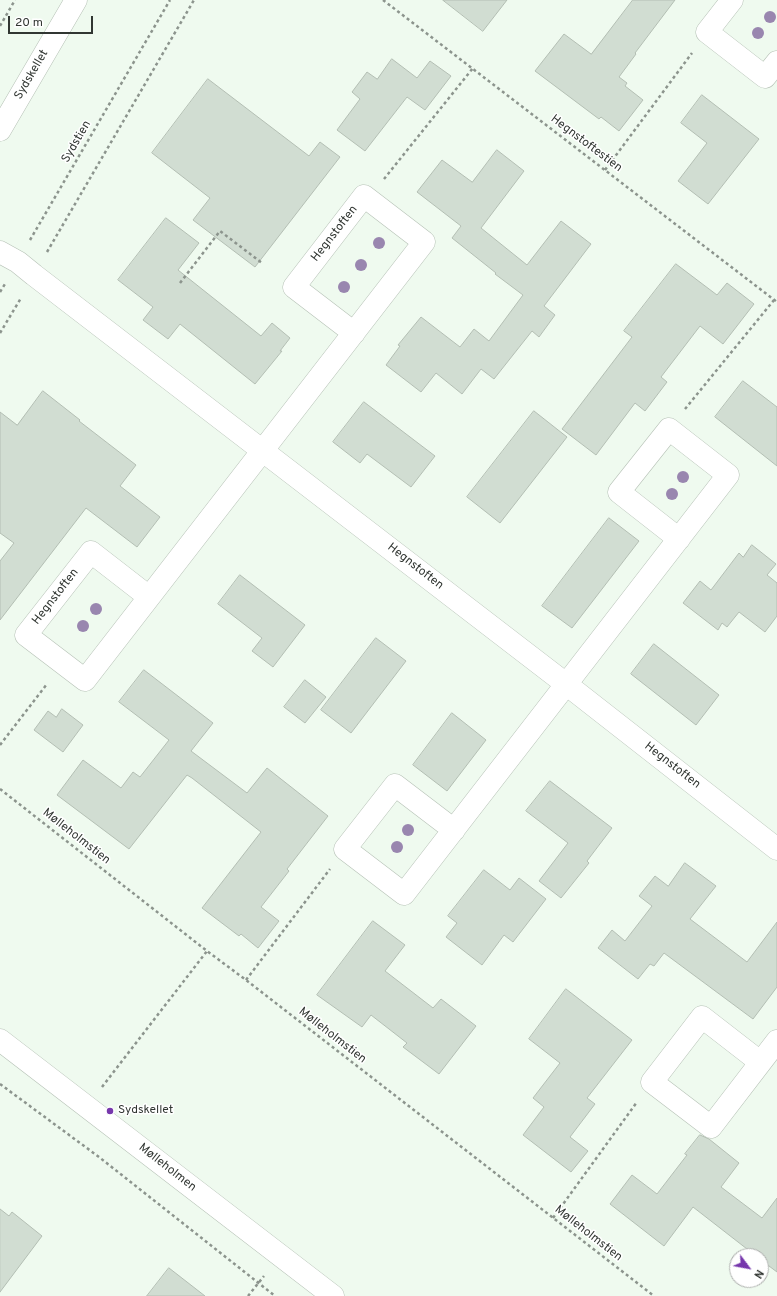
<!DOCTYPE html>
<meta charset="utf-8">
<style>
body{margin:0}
#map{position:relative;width:777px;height:1296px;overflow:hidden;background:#effaef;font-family:Overpass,sans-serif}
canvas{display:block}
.north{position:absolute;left:729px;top:1248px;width:40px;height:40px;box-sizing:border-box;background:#fff;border:1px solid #adafad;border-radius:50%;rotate:122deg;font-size:11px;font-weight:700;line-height:16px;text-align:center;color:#313632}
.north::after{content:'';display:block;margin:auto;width:14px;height:18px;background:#7637ac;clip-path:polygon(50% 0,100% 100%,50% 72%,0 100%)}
.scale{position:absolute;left:8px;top:16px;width:85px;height:18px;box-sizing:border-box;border:2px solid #313632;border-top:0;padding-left:5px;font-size:12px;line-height:14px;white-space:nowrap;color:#313632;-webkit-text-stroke:3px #fff;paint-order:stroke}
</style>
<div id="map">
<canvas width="777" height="1296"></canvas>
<div class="north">N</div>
<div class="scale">20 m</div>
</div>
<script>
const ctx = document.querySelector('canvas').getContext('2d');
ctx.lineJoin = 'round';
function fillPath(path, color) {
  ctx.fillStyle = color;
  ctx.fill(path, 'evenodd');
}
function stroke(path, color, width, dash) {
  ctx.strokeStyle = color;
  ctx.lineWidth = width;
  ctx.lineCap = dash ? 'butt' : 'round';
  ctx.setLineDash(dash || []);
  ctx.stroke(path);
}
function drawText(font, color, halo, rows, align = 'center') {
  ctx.font = font + ' Overpass,sans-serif';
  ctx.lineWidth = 3;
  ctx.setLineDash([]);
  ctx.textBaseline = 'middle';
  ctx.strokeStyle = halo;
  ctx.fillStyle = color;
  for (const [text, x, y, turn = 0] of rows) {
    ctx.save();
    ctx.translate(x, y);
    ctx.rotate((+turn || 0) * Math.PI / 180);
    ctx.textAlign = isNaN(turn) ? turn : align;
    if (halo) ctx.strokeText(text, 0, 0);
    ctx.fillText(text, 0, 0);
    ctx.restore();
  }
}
const building = new Path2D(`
 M 443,0 L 507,0 L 483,31 Z
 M 633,0 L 675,0 L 635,53 L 636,54 L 619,77 L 627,83 L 625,86 L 643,100 L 619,131 L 601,117 L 599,119 L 535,71 L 564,34 L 591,54 Z
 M 392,59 L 417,78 L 430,61 L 451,76 L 425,110 L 407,97 L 365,151 L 337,130 L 360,99 L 352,92 L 367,72 L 377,79 Z
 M 208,79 L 309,156 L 320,142 L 340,157 L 255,267 L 193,220 L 210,198 L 152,153 Z
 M 702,95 L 759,139 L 708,204 L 678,181 L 707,143 L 681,123 Z
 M 497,150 L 524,171 L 481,228 L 527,265 L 561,221 L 591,244 L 544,306 L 555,315 L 539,337 L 532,331 L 494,379 L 481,369 L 462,394 L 436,373 L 421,392 L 386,365 L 400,346 L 398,345 L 421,317 L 460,347 L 474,329 L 489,341 L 523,295 L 495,274 L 496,273 L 452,238 L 461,226 L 417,192 L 442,160 L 472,182 Z
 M 166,218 L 199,243 L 178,270 L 261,336 L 272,323 L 290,338 L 280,351 L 282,351 L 255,384 L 180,324 L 168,339 L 143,320 L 153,307 L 118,280 Z
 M 676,264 L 717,295 L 727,283 L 754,304 L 723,344 L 700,326 L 661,377 L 667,382 L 645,411 L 635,403 L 596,455 L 562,429 L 632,337 L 624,331 Z
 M 743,381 L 777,407 L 777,466 L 715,417 Z
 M 43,391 L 80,420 L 79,421 L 136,465 L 120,486 L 160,517 L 137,547 L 86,508 L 0,620 L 0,561 L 14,543 L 0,533 L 0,412 L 17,425 Z
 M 364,402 L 435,456 L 411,487 L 367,454 L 360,463 L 333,442 Z
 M 534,411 L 567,437 L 500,523 L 467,497 Z
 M 609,518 L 639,541 L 572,628 L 542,606 Z
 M 752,545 L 776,564 L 767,575 L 777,583 L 777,616 L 765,632 L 739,612 L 727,627 L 722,623 L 718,630 L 683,603 L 700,581 L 711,590 L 739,553 L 743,557 Z
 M 240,575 L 305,625 L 273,667 L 252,651 L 262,638 L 218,604 Z
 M 376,638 L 406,661 L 351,733 L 321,710 Z
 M 654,644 L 719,695 L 696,725 L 631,674 Z
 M 144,670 L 213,723 L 191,751 L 247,793 L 267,768 L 328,816 L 287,869 L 289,871 L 261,907 L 279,921 L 258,948 L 241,934 L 239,936 L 202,908 L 261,832 L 192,778 L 187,775 L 129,849 L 57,795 L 83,760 L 121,788 L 133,772 L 140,777 L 169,740 L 119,702 Z
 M 305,680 L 326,697 L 305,723 L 284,707 Z
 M 62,709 L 83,725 L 63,752 L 34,730 L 48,711 L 56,717 Z
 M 452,713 L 486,740 L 447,791 L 413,765 Z
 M 550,781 L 612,828 L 587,861 L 589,863 L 561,898 L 539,881 L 568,843 L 526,811 Z
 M 685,863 L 716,886 L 690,919 L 747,962 L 777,922 L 777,987 L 753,1019 L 664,953 L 654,966 L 650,964 L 638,979 L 598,948 L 612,930 L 625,941 L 652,906 L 639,896 L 655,876 L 668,886 Z
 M 484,870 L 510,890 L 519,878 L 546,899 L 513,942 L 504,935 L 482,965 L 446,937 L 457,923 L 448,916 Z
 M 373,921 L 405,945 L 385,971 L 433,1008 L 441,999 L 476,1026 L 439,1074 L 403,1047 L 407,1043 L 371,1015 L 362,1027 L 317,995 Z
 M 566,989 L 632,1040 L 587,1098 L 595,1104 L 570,1137 L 588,1151 L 571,1172 L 523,1135 L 544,1107 L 533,1098 L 560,1063 L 529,1039 Z
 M 700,1135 L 709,1139 L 739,1163 L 721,1187 L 762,1218 L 777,1198 L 777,1272 L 761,1260 L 761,1256 L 756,1256 L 693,1207 L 664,1246 L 610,1204 L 632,1175 L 657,1194 L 687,1155 L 685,1154 Z
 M 0,1209 L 9,1216 L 12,1212 L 42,1236 L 0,1292 Z
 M 169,1268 L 205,1296 L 147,1296 Z`);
const path = new Path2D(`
 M 383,0 L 777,302
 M 0,26 L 15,0
 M 605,170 L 692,53
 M 384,179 L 473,68
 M 30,240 L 170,0
 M 47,252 L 194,0
 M 180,283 L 220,231 L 262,263
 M 0,292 L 5,284
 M 0,333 L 21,298
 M 685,409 L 774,300
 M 0,745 L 47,684
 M 0,789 L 207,951 L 246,980 L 654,1296
 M 246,980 L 330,869
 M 0,1084 L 99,1157 L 275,1296
 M 102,1087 L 207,951
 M 553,1218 L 637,1102
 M 248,1296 L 264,1276`);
const minor = new Path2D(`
 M 732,0 L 707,32 L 765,77 L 777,62
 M 0,130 L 76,0
 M 0,252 L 18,262 L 34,275 L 566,684 L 777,849
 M 149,597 L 91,552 L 26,635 L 85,680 L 424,242 L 364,196 L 294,287 L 354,333
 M 454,830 L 395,785 L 345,849 L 404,894 L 728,475 L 669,429 L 619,492 L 679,539
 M 0,1040 L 333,1296
 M 760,1062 L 702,1017 L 652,1082 L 711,1127 L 777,1041`);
const trees = [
 [770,17],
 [758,33],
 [379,243],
 [361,265],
 [344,287],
 [683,477],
 [672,494],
 [96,609],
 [83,626],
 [408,830],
 [397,847]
];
const markers = [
 [110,1111,4,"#7637ac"]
];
const streetNames = [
 ["Sydskellet",32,75,-60],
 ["Sydstien",77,142,-60],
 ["Hegnstoftestien",586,144,37],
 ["Hegnstoften",335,234,-52],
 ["Hegnstoften",415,567,38],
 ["Hegnstoften",56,597,-52],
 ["Hegnstoften",672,766,38],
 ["Mølleholmstien",76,837,38],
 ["Mølleholmstien",332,1036,38],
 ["Mølleholmen",167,1168,38],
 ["Mølleholmstien",588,1234,38]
];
const poiNames = [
 ["Sydskellet",118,1111]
];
fillPath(building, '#d1ddd2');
stroke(building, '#b3beb3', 1);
stroke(minor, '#b5c0b5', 23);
stroke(path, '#8c948d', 2.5, [3, 3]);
stroke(minor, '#fff', 22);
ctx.fillStyle = '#9986af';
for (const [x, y] of trees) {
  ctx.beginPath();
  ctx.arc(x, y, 6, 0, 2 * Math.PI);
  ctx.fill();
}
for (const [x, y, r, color] of markers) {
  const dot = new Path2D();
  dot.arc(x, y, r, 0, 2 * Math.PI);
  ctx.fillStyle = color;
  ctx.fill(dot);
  stroke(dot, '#fff', 1.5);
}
drawText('12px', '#313632', '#fff', streetNames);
drawText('12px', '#313632', '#fff', poiNames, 'left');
</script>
